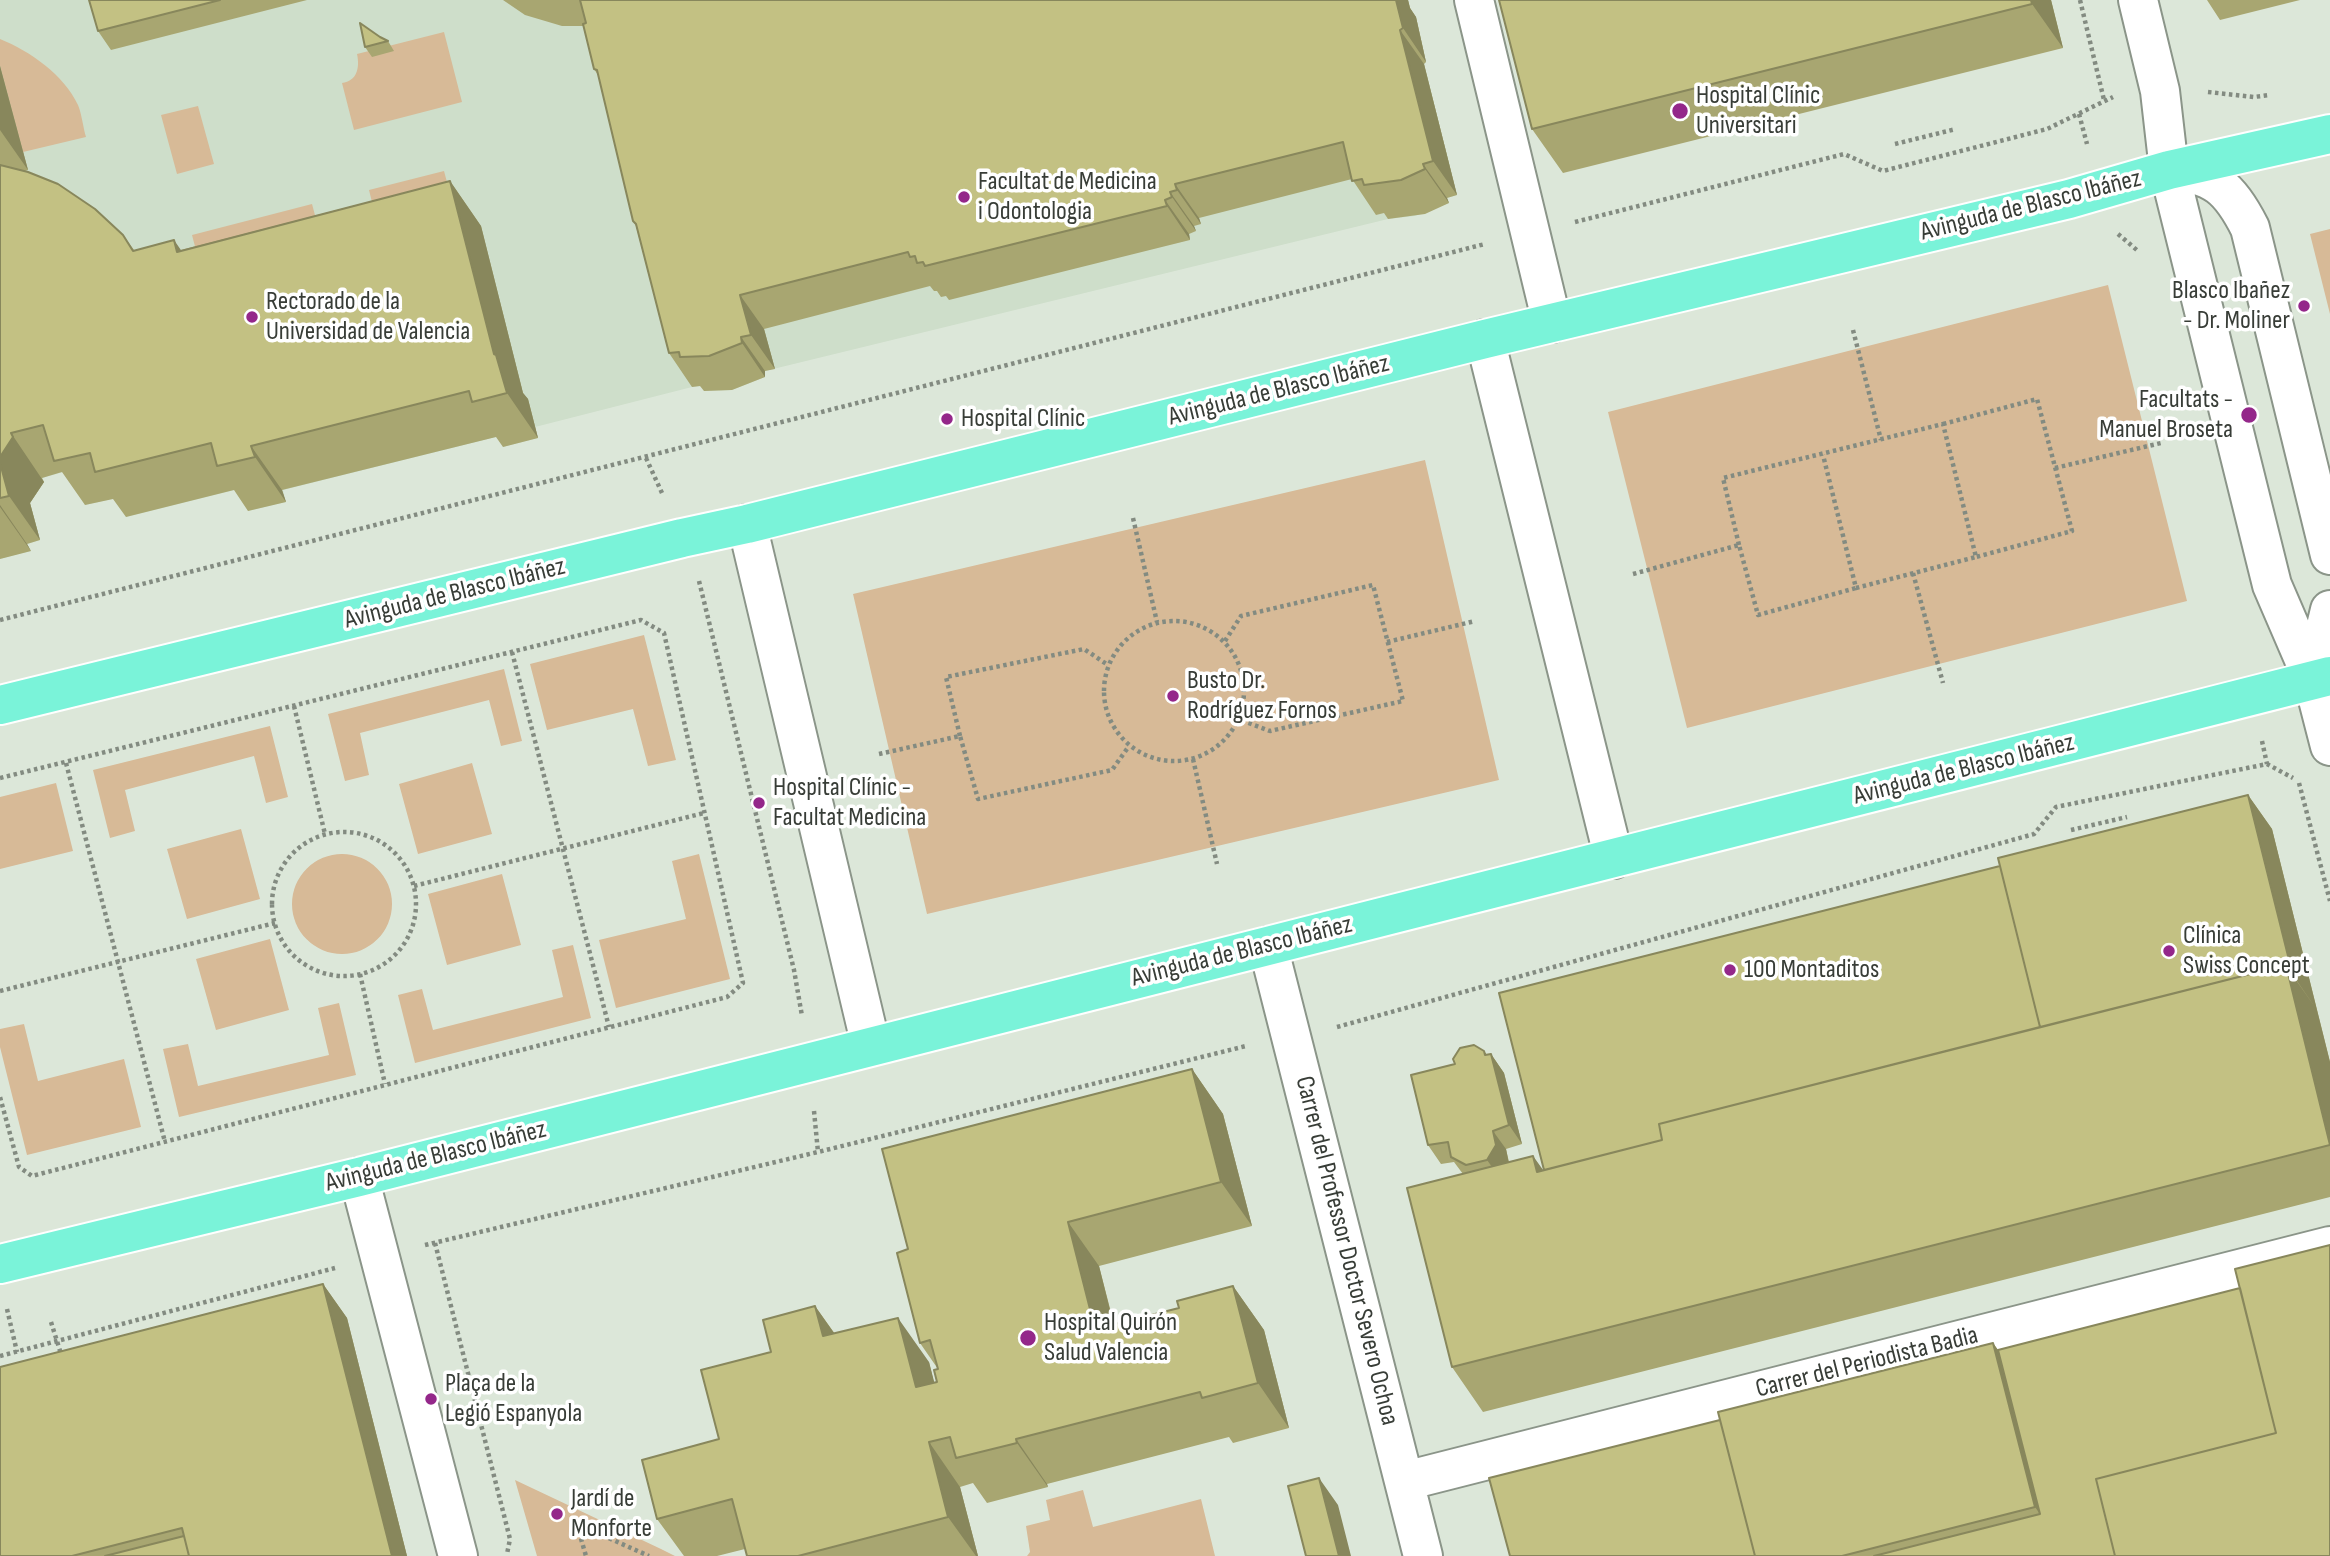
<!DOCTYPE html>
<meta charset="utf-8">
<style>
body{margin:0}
canvas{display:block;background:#dce7d9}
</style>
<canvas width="2330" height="1556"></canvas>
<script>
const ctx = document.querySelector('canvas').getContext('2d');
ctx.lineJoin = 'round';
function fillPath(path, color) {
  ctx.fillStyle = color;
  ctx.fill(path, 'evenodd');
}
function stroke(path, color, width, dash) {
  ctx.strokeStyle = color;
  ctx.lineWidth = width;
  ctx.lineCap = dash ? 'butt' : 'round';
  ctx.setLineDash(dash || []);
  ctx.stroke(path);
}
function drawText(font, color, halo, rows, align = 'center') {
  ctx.font = font + ' "Sofia Sans Condensed",sans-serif';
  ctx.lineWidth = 7;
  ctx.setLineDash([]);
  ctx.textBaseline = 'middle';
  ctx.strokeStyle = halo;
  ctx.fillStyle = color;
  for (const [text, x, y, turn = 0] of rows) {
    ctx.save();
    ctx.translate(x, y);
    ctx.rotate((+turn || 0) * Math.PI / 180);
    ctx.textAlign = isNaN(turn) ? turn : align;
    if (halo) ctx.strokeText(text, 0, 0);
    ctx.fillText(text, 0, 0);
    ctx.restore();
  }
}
const built = new Path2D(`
 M 0,0 L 1408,0 L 1412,17 L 1416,17 L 1426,62 L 1424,64 L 1457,195 L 1447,198 L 1449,203 L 1415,216 L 1388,219 L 765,371 L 765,377 L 732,390 L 704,391 L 702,386 L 692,387 L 535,427 L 538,438 L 503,447 L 500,436 L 283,490 L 286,502 L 248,511 L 242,488 L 126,517 L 121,497 L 85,505 L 74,469 L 42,478 L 44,482 L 30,503 L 40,540 L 27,544 L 31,551 L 0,559 Z`);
const green = new Path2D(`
 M 444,32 L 462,102 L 354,130 L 342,83 C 357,81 360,68 357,54 Z
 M 0,39 C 30,51 64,75 78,105 C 82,115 83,127 86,137 L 23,152 L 0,66 Z
 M 198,106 L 214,164 L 177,174 L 161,115 Z
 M 444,171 L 451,197 L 384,250 L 369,190 Z
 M 312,204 L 328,264 L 208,296 L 192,235 Z
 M 2330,229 L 2330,314 L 2310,234 Z
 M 2108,285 L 2187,601 L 1687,728 L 1608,412 Z
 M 1425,460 L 1499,780 L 927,914 L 853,594 Z
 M 644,635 L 676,760 L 648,766 L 633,709 L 547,730 L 530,664 Z
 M 504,669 L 522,741 L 501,746 L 489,700 L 360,733 L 369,775 L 345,781 L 328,714 Z
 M 270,726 L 288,797 L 266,803 L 254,756 L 125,790 L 135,831 L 110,838 L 93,770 Z
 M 472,763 L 492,834 L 418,854 L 399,784 Z
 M 56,783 L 73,851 L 0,869 L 0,797 Z
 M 241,829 L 260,899 L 187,919 L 167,849 Z
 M292 904a50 50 0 1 1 100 0a50 50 0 1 1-100 0Z
 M 699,854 L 730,979 L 616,1008 L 599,940 L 686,919 L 672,861 Z
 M 502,874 L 521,945 L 447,965 L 428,894 Z
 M 270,939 L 289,1010 L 216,1030 L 196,959 Z
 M 573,945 L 591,1018 L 415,1063 L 398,995 L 422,989 L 433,1030 L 563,997 L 552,950 Z
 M 339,1003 L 356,1075 L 179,1117 L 163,1049 L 188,1044 L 198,1086 L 329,1055 L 318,1008 Z
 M 24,1024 L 38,1081 L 124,1059 L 141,1127 L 27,1155 L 0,1047 L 0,1029 Z
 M 515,1480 L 661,1549 L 675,1556 L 537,1556 Z
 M 1083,1490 L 1093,1527 L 1201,1499 L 1215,1556 L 1027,1556 L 1030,1552 L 1026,1526 L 1050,1520 L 1046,1500 Z`);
const path = new Path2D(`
 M 2080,0 L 2104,100
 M 2208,92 L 2254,97 L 2269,95
 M 2079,114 L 2087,144
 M 1895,144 L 1956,129
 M 1575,222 L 1844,154 L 1883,171 L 2047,129 L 2113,97
 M 2118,234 L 2138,251
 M 1853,330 L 1881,440
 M 1943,424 L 2037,399 L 2072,531 L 1976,557
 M 646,458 L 662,493
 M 2055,468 L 2161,443
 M 1133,518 L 1157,622
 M 1739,545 L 1723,478 L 1943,424 L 1976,557 L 1856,588 L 1823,455
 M 1913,573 L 1943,683
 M 1633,574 L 1739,545 L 1758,615 L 1856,588
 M 699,581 L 794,970 L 802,1016
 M 0,620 L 1485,244
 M1104 691a70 70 0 1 1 140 0a70 70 0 1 1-140 0Z
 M 1225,641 L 1241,616 L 1373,585 L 1403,701 L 1270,731 L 1238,719
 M 1387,642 L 1475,621
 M 512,652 L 609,1027
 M 294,706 L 325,834
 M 960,736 L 946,677 L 1084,649 L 1108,665
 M 2262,741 L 2267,764
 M 879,754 L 960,736 L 978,799 L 1112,770 L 1129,746
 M 1193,759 L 1217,864
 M 66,763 L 165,1142
 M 0,778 L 641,620 L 664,633 L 743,983 L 727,997 L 32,1176 L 19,1167 L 0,1097
 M 2299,783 L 2330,901
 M 2071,830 L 2127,817
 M272 904a72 72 0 1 1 144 0a72 72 0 1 1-144 0Z
 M 414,886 L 704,813
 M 360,974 L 385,1084
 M 0,991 L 275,923
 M 1337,1027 L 2034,834 L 2056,807 L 2267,764 L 2293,778
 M 814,1111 L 818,1152
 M 435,1243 L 510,1539 L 507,1554
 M 425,1245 L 818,1152 L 1246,1046
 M 7,1309 L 17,1352
 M 51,1322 L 61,1354
 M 0,1356 L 335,1268
 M 577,1524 L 649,1556
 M 577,1525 L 586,1556`);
const minor = new Path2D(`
 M 1474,0 L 1552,323
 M 2138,0 L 2160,91 L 2169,170 L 2272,585 L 2313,680 L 2330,746
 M 2169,170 C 2214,174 2230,188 2250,228 L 2330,555
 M 1485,339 L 1614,859
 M 747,524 L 871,1046
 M 2313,680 L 2330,610
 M 1268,946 L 1423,1556
 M 359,1177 L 458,1556
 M 1405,1481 L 2330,1246`);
const major = new Path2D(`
 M 0,705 L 682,538 L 747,524 L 1485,339 L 2069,199 L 2169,170 L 2330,134
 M 0,1264 L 359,1177 L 2330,676`);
const wall = new Path2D(`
 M 89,0 L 307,0 L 111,50 L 98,31 Z
 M 503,0 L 1408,0 L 1410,8 L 1416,17 L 1426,62 L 1424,64 L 1457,195 L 1447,198 L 1449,203 L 1425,214 L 1388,219 L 1384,213 L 1376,215 L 1352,179 L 1199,218 L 1201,224 L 1194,226 L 1196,231 L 1189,234 L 1190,240 L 949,300 L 946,296 L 941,297 L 937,291 L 934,291 L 930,286 L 764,329 L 775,369 L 765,371 L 765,377 L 732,390 L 704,391 L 700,386 L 692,387 L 669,353 L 636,226 L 633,221 L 598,75 L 594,69 L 584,26 L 562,26 L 525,15 Z
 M 1499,0 L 2051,0 L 2063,48 L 1563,173 L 1532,129 Z
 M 2207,0 L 2300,0 L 2220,20 Z
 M 388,41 L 394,51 L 372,57 L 365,47 Z
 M 0,66 L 28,170 L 25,171 L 123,235 L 134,250 L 181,250 L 450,181 L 481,226 L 523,393 L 528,399 L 538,438 L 503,447 L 496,437 L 282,490 L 286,502 L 248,511 L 234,490 L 126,517 L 113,499 L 85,505 L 62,472 L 42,478 L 44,482 L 30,503 L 40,540 L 27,544 L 31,551 L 0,559 Z
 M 2248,795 L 2272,829 L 2330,1062 L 2330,1197 L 1483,1412 L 1452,1367 L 1463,1174 L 1454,1162 L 1441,1164 L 1428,1145 L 1455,1064 L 1484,1051 L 1487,1055 L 1491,1054 L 1504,1073 L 1522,1144 L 1506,1149 L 1509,1162 L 1533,1156 L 1543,1171 L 2000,866 Z
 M 1192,1069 L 1223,1114 L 1252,1226 L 1099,1266 L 1114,1324 L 1179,1308 L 1233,1286 L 1264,1330 L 1289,1428 L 1233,1443 L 1229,1437 L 1047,1484 L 1048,1487 L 987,1503 L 973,1483 L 960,1487 L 978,1556 L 747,1556 L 745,1549 L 717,1556 L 684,1556 L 657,1519 L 719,1439 L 771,1352 L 815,1306 L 835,1334 L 929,1362 L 934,1383 L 937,1382 L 938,1369 L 920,1343 L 908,1249 Z
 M 323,1284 L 347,1318 L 407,1556 L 0,1556 Z
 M 1993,1343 L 1998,1350 L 2330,1556 L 1510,1556 L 1720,1420 Z`);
const shadedWall = new Path2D(`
 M 1396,0 L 1408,0 L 1410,8 L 1416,17 L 1426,62 L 1403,28 Z
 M 2031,0 L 2051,0 L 2063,48 L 2032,4 Z
 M 1400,30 L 1424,64 L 1457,195 L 1433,161 Z
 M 0,66 L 28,170 L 0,130 Z
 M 1423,164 L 1447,198 L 1449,203 L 1425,169 Z
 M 450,181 L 481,226 L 523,393 L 528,399 L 538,438 L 507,393 L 494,354 Z
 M 1175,184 L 1199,218 L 1201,224 L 1177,190 Z
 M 1170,192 L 1194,226 L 1196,231 L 1172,197 Z
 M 1165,200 L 1189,234 L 1190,240 L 1167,206 Z
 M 174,240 L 205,285 L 177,252 Z
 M 740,295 L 764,329 L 775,369 L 751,335 Z
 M 741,337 L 765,371 L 765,377 L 742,343 Z
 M 11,433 L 44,482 L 30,503 L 40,540 L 9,496 L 0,463 L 0,457 Z
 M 251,446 L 282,490 L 286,502 L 255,457 Z
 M 0,505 L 27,544 L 31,551 L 0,507 Z
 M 2248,795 L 2272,829 L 2317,1010 L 2293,976 Z
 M 2286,965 L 2317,1010 L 2330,1062 L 2330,1143 Z
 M 1484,1051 L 1493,1064 L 1491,1054 L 1504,1073 L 1522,1144 L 1509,1125 Z
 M 1192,1069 L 1223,1114 L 1252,1226 L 1221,1182 Z
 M 1493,1131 L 1506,1149 L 1509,1164 L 1500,1178 L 1487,1160 Z
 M 1533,1156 L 1556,1188 L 1537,1172 Z
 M 1068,1222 L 1099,1266 L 1126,1374 L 1095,1329 Z
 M 323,1284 L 347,1318 L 407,1556 L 392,1556 Z
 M 1233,1286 L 1264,1330 L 1289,1428 L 1258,1383 Z
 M 815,1306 L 846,1350 L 823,1336 Z
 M 898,1318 L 929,1362 L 947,1431 L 916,1387 Z
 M 1993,1343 L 2017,1377 L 2059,1541 L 2035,1507 Z
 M 1016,1439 L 1047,1484 L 1048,1487 L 1017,1443 Z
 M 929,1442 L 960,1487 L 978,1556 L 976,1556 L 948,1517 Z
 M 1319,1478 L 1338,1505 L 1351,1556 L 1339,1556 Z`);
const building = new Path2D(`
 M 89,0 L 220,0 L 98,31 Z
 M 580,0 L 1396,0 L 1403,28 L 1400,30 L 1433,161 L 1423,164 L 1425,169 L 1401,180 L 1364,185 L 1362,179 L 1352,181 L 1343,142 L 1175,184 L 1177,190 L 1170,192 L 1172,197 L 1165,200 L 1167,206 L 925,266 L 923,262 L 917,263 L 915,256 L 910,257 L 908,252 L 740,295 L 751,335 L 741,337 L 742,343 L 709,356 L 680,357 L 679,352 L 669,353 L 636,224 L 633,221 L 597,70 L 594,69 L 583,24 L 586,23 Z
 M 1499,0 L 2031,0 L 2032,4 L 1532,129 Z
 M 360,23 L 380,37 L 388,41 L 365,47 Z
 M 0,165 L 28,172 L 58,184 L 95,209 L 123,235 L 133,251 L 174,240 L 177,252 L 450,181 L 494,354 L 496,355 L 507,393 L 472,402 L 469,391 L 251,446 L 255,457 L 217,466 L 211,443 L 95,472 L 90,453 L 54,461 L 43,425 L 11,433 L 13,437 L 0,457 Z
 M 0,463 L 9,496 L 0,498 Z
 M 2248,795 L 2293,976 L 2286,965 L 2040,1027 L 1998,858 Z
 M 2000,866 L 2040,1027 L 1659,1124 L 1662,1140 L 1544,1170 L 1499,993 Z
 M 2286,965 L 2330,1145 L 1452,1367 L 1407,1188 L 1533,1156 L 1537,1172 L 1662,1140 L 1659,1124 Z
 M 1474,1045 L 1484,1051 L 1485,1055 L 1491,1054 L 1509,1125 L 1493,1131 L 1496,1145 L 1487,1160 L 1466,1165 L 1451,1157 L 1448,1142 L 1428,1145 L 1411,1075 L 1455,1064 L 1453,1059 L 1460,1048 Z
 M 1192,1069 L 1221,1182 L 1068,1222 L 1095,1329 L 1179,1308 L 1177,1301 L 1233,1286 L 1258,1383 L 1202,1398 L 1200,1392 L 1016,1439 L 1017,1443 L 956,1458 L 950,1437 L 929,1442 L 948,1517 L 798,1556 L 747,1556 L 732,1499 L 657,1519 L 642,1460 L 719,1439 L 701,1370 L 771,1352 L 763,1320 L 815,1306 L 823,1336 L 898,1318 L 916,1387 L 937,1382 L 934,1370 L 938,1369 L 930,1340 L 920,1343 L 897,1253 L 908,1249 L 882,1149 Z
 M 2330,1245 L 2330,1556 L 2115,1556 L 2096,1479 L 2276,1433 L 2235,1269 Z
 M 323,1284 L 392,1556 L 189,1556 L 182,1528 L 72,1556 L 0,1556 L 0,1367 Z
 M 2240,1288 L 2276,1433 L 2096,1479 L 2115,1556 L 1874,1556 L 2040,1514 L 1998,1350 Z
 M 1993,1343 L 2035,1507 L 1842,1556 L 1755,1556 L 1718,1412 Z
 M 1720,1420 L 1755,1556 L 1510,1556 L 1489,1478 Z
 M 1319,1478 L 1339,1556 L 1306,1556 L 1288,1486 Z
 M 184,1536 L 189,1556 L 105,1556 Z`);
const markers = [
 [1680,111,9,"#94278a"],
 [964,197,7,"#94278a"],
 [2304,306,7,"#94278a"],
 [252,317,7,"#94278a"],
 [2249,415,9,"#94278a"],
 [947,419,7,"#94278a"],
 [1173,696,7,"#94278a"],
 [759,803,7,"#94278a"],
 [2169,951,7,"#94278a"],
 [1730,970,7,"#94278a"],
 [1028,1338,9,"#94278a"],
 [431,1399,7,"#94278a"],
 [557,1514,7,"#94278a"]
];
const poiNames = [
 ["Hospital Clínic",1696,96],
 ["Universitari",1696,126],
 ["Facultat de Medicina",978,182],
 ["i Odontologia",978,212],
 ["Blasco Ibañez",2290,291,"right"],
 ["- Dr. Moliner",2290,321,"right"],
 ["Rectorado de la",266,302],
 ["Universidad de Valencia",266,332],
 ["Facultats -",2233,400,"right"],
 ["Manuel Broseta",2233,430,"right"],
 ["Hospital Clínic",961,419],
 ["Busto Dr.",1187,681],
 ["Rodríguez Fornos",1187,711],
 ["Hospital Clínic -",773,788],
 ["Facultat Medicina",773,818],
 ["Clínica",2183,936],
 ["Swiss Concept",2183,966],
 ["100 Montaditos",1744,970],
 ["Hospital Quirón",1044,1323],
 ["Salud Valencia",1044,1353],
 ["Plaça de la",445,1384],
 ["Legió Espanyola",445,1414],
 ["Jardí de",571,1499],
 ["Monforte",571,1529]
];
const streetNames = [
 ["Avinguda de Blasco Ibáñez",2031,206,-14],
 ["Avinguda de Blasco Ibáñez",1279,391,-14],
 ["Avinguda de Blasco Ibáñez",455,594,-14],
 ["Avinguda de Blasco Ibáñez",1964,770,-14],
 ["Avinguda de Blasco Ibáñez",1242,952,-14],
 ["Avinguda de Blasco Ibáñez",436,1157,-14],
 ["Carrer del Professor Doctor Severo Ochoa",1346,1251,76],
 ["Carrer del Periodista Badia",1867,1363,-14]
];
fillPath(built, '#cedeca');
fillPath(green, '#d7ba97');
stroke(minor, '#8b9589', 42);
stroke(major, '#fff', 42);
stroke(path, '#838b81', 4.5, [3.5, 3.5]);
stroke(minor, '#fff', 38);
stroke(major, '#7af3d9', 38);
fillPath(wall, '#a8a671');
fillPath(shadedWall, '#88875c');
fillPath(building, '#c3c183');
stroke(building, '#88875c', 2);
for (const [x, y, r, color] of markers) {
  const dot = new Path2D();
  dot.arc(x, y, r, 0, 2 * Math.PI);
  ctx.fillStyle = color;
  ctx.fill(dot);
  stroke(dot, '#fff', 2.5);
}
drawText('26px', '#383d37', '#fff', poiNames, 'left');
drawText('26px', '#383d37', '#fff', streetNames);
</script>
